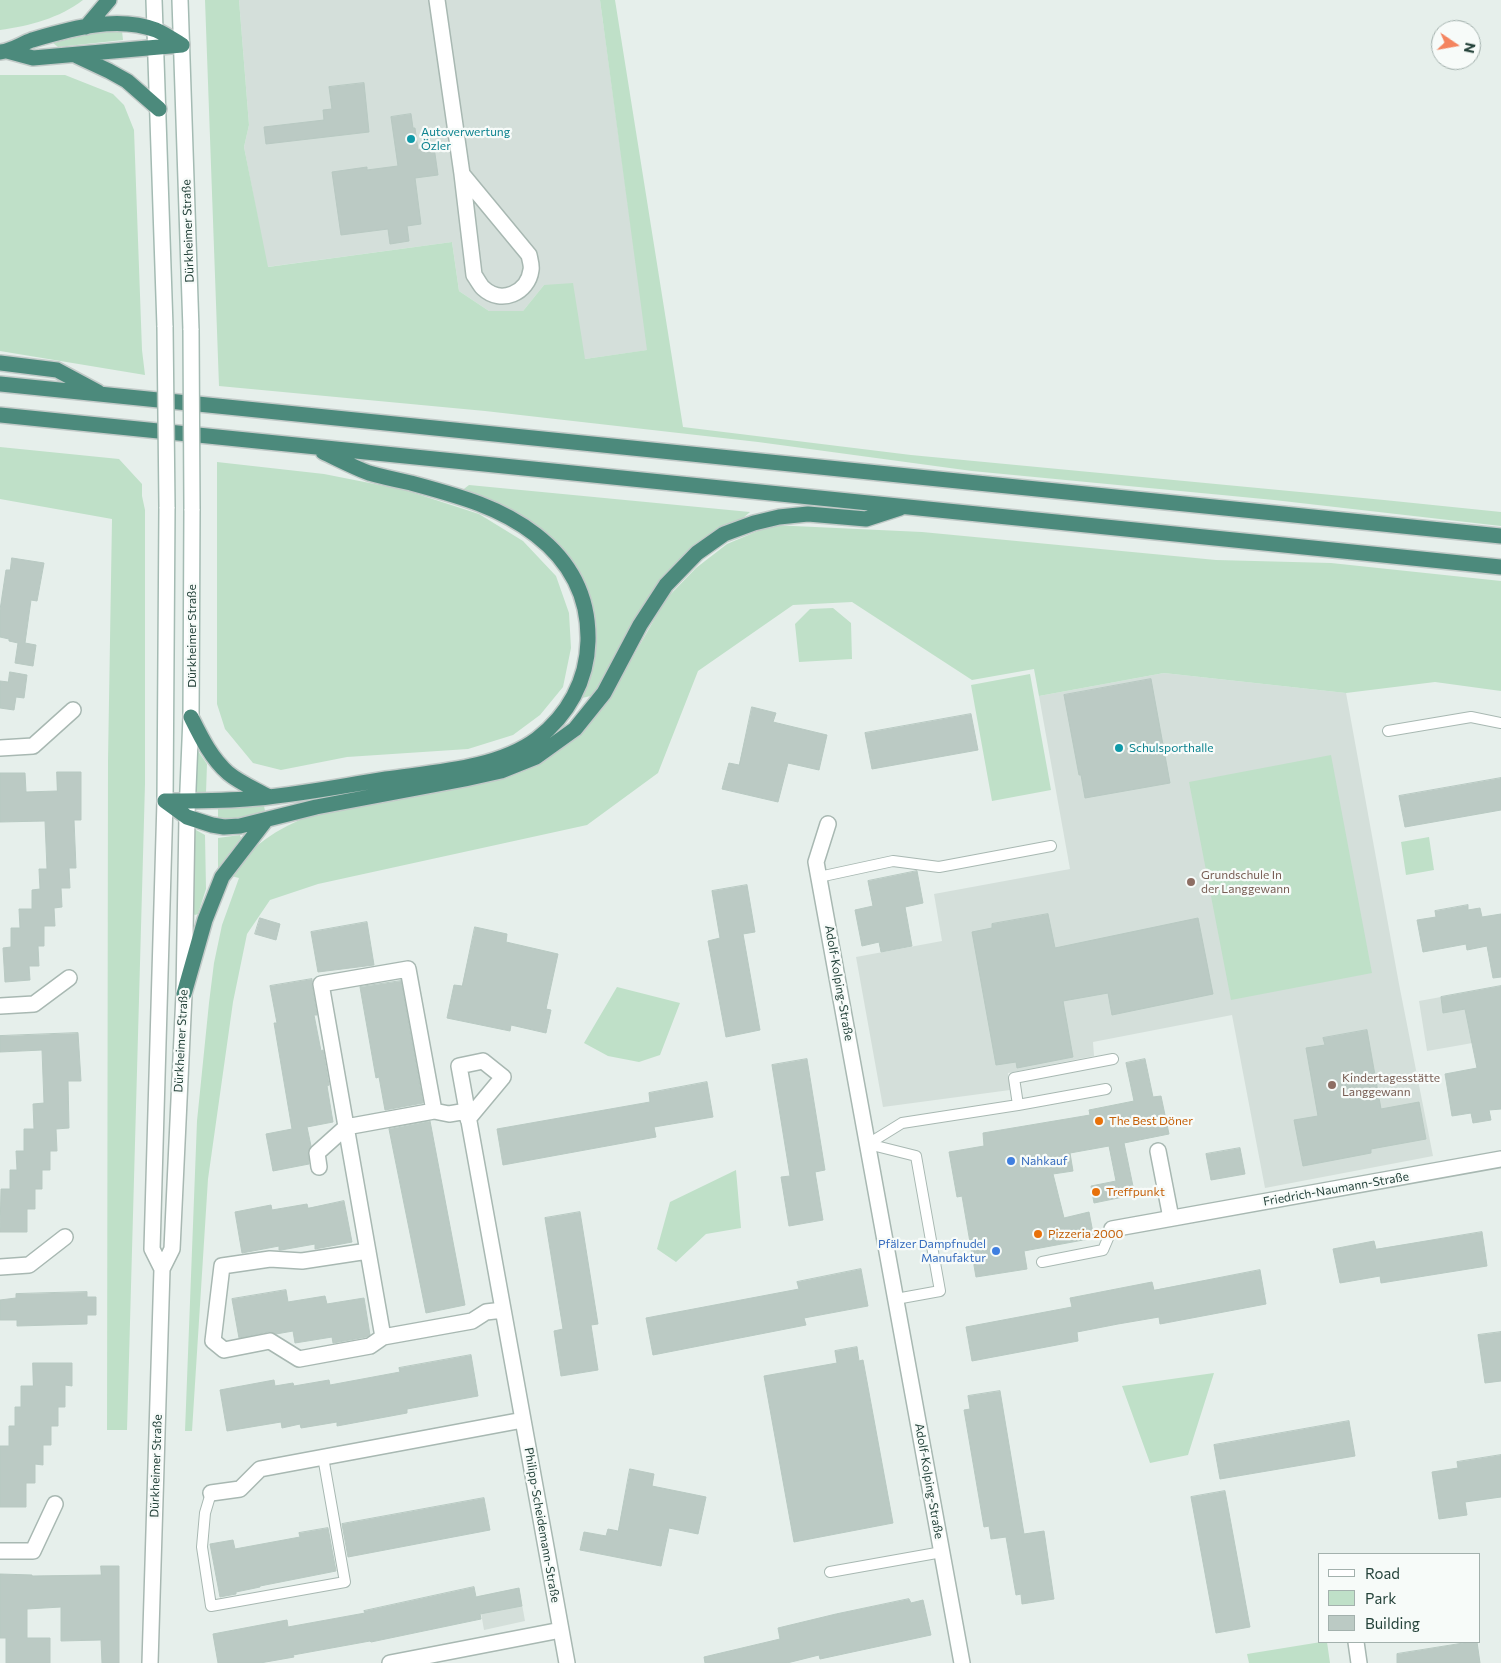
<!DOCTYPE html>
<meta charset="utf-8">
<style>
body{margin:0}
#map{position:relative;width:1501px;height:1663px;overflow:hidden;background:#e6efeb;font-family:Commissioner,sans-serif}
canvas{display:block}
.legend{position:absolute;left:1318px;top:1553px;width:162px;height:90px;box-sizing:border-box;background:#f7fbf9;border:1px solid #a3b1ad;margin:0;padding:6px 9px;list-style:none;font-size:15px;color:#24423a}
.legend li{display:flex;align-items:center;gap:10px;height:25px}
.legend b{width:25px;border:1px solid #a3b1ad}
.north{position:absolute;left:1431px;top:20px;width:50px;height:50px;box-sizing:border-box;background:#f7fbf9;border:1px solid #a3b1ad;border-radius:50%;rotate:102deg;font-size:14px;font-weight:700;line-height:20px;text-align:center;color:#24423a}
.north::after{content:'';display:block;margin:auto;width:18px;height:22px;background:#f4845f;clip-path:polygon(50% 0,100% 100%,50% 72%,0 100%)}
</style>
<div id="map">
<canvas width="1501" height="1663"></canvas>
<ul class="legend">
<li><b style="height:6px;background:#fff"></b>Road</li>
<li><b style="height:14px;background:#bfe0c8"></b>Park</li>
<li><b style="height:14px;background:#bbcac4"></b>Building</li>
</ul>
<div class="north">N</div>
</div>
<script>
const ctx = document.querySelector('canvas').getContext('2d');
ctx.lineJoin = 'round';
function fillPath(path, color) {
  ctx.fillStyle = color;
  ctx.fill(path, 'evenodd');
}
function stroke(path, color, width, dash) {
  ctx.strokeStyle = color;
  ctx.lineWidth = width;
  ctx.lineCap = dash ? 'butt' : 'round';
  ctx.setLineDash(dash || []);
  ctx.stroke(path);
}
function drawText(font, color, halo, rows, align = 'center') {
  ctx.font = font + ' Commissioner,sans-serif';
  ctx.lineWidth = 4.5;
  ctx.setLineDash([]);
  ctx.textBaseline = 'middle';
  ctx.strokeStyle = halo;
  ctx.fillStyle = color;
  for (const [text, x, y, turn = 0] of rows) {
    ctx.save();
    ctx.translate(x, y);
    ctx.rotate((+turn || 0) * Math.PI / 180);
    ctx.textAlign = isNaN(turn) ? turn : align;
    if (halo) ctx.strokeText(text, 0, 0);
    ctx.fillText(text, 0, 0);
    ctx.restore();
  }
}
const built = new Path2D(`
 M 239,0 L 600,0 L 648,350 L 585,359 L 544,285 L 523,311 L 489,311 L 459,291 L 452,242 L 267,267 L 244,147 L 249,125 Z
 M 1164,673 L 1346,693 L 1399,984 L 1433,1156 L 1265,1188 L 1232,1015 L 1093,1042 L 1094,1056 L 1008,1073 L 1010,1090 L 883,1107 L 856,957 L 942,941 L 934,894 L 1070,869 L 1039,696 Z
 M 1501,986 L 1501,1038 L 1427,1051 L 1419,1001 Z
 M 519,1588 L 525,1621 L 484,1630 L 478,1596 Z`);
const green = new Path2D(`
 M 0,0 L 83,0 C 60,18 29,26 0,30 Z
 M 205,0 L 239,0 L 249,125 L 244,147 L 268,267 L 452,242 L 459,291 L 489,311 L 523,311 L 544,285 L 573,283 L 585,359 L 647,350 L 600,0 L 615,0 L 683,427 L 911,455 L 1384,500 L 1501,512 L 1501,526 L 1274,500 L 972,471 L 758,442 L 485,411 L 219,386 Z
 M 102,31 L 122,31 L 123,40 L 58,47 L 53,43 Z
 M 0,75 L 65,75 L 113,94 L 124,105 L 134,130 L 142,350 L 145,375 L 0,351 Z
 M 0,447 L 119,459 L 142,484 L 142,496 L 145,510 L 145,784 L 127,1430 L 107,1430 L 108,761 L 112,519 L 0,499 Z
 M 217,462 L 324,474 L 405,490 L 479,514 L 523,541 L 556,576 L 569,613 L 571,648 L 563,687 L 540,715 L 513,735 L 468,749 L 347,757 L 281,770 L 253,763 L 225,729 L 217,704 Z
 M 469,485 L 750,512 L 666,585 L 604,693 L 573,700 L 582,676 L 586,605 L 536,535 L 456,495 Z
 M 772,525 L 922,532 L 1216,560 L 1331,563 L 1501,581 L 1501,691 L 1435,682 L 1346,693 L 1164,673 L 1039,696 L 1034,669 L 972,680 L 852,602 L 793,605 L 698,671 L 658,773 L 587,825 L 318,884 L 270,900 L 247,934 L 233,1002 L 208,1179 L 192,1431 L 185,1431 L 197,1121 L 209,1003 L 214,963 L 222,925 L 239,878 L 231,876 C 254,841 282,826 320,812 L 504,777 L 546,760 L 577,737 L 607,702 L 666,599 L 696,568 L 727,544 Z
 M 833,608 L 851,623 L 852,659 L 799,662 L 795,624 L 810,609 Z
 M 1030,674 L 1051,790 L 992,801 L 971,685 Z
 M 195,751 L 198,751 L 207,764 L 206,793 L 199,793 L 195,791 Z
 M 1331,755 L 1372,973 L 1231,1000 L 1189,782 Z
 M 264,806 L 265,811 L 237,818 L 218,818 L 218,807 Z
 M 196,830 L 205,835 L 206,889 L 198,914 L 195,915 L 192,913 L 194,831 Z
 M 240,835 L 241,838 L 218,868 L 218,838 Z
 M 1429,837 L 1434,870 L 1406,875 L 1401,842 Z
 M 617,987 L 680,1003 L 660,1055 L 639,1062 L 608,1056 L 584,1043 Z
 M 736,1170 L 741,1228 L 706,1234 L 676,1262 L 657,1249 L 670,1202 Z
 M 1214,1373 L 1188,1455 L 1150,1463 L 1122,1386 Z
 M 1321,1642 L 1327,1642 L 1330,1663 L 1249,1663 L 1247,1654 Z`);
const building = new Path2D(`
 M 364,83 L 369,132 L 266,144 L 264,127 L 324,120 L 323,110 L 332,109 L 329,87 Z
 M 411,114 L 413,128 L 415,128 L 418,150 L 434,147 L 438,175 L 415,178 L 421,224 L 407,226 L 409,241 L 390,244 L 388,229 L 341,235 L 332,172 L 367,167 L 367,170 L 398,166 L 391,117 Z
 M 12,558 L 44,563 L 37,601 L 31,600 L 25,643 L 36,645 L 33,666 L 15,663 L 18,643 L 9,641 L 9,639 L 0,637 L 0,610 L 6,570 L 10,570 Z
 M 10,672 L 27,675 L 24,698 L 16,697 L 14,710 L 0,708 L 0,681 L 8,682 Z
 M 1151,679 L 1170,783 L 1085,798 L 1081,775 L 1079,775 L 1064,695 Z
 M 752,707 L 776,713 L 773,722 L 827,735 L 819,770 L 788,763 L 778,802 L 722,789 L 729,763 L 739,765 Z
 M 971,714 L 978,750 L 872,769 L 865,733 Z
 M 57,772 L 81,772 L 81,820 L 74,820 L 76,868 L 69,868 L 70,888 L 61,888 L 62,907 L 54,908 L 55,926 L 44,926 L 44,946 L 38,946 L 39,966 L 29,966 L 30,980 L 5,982 L 3,948 L 11,947 L 11,928 L 20,928 L 19,909 L 32,909 L 32,890 L 40,889 L 39,869 L 47,869 L 45,821 L 0,822 L 0,773 L 25,773 L 26,792 L 57,791 Z
 M 1501,778 L 1501,810 L 1405,827 L 1399,796 Z
 M 917,871 L 923,903 L 905,907 L 912,946 L 881,952 L 879,942 L 862,946 L 855,910 L 873,906 L 868,881 Z
 M 747,885 L 755,932 L 743,934 L 760,1030 L 726,1037 L 708,941 L 720,938 L 712,891 Z
 M 1468,905 L 1468,910 L 1480,908 L 1482,917 L 1501,914 L 1501,977 L 1493,978 L 1487,946 L 1467,950 L 1466,944 L 1423,952 L 1417,920 L 1436,917 L 1435,911 Z
 M 1048,914 L 1055,948 L 1198,918 L 1213,994 L 1112,1015 L 1108,993 L 1063,1001 L 1073,1057 L 1017,1068 L 1016,1062 L 996,1065 L 972,932 L 992,928 L 992,924 Z
 M 260,918 L 280,924 L 276,940 L 255,934 Z
 M 367,922 L 374,965 L 318,972 L 311,932 Z
 M 475,927 L 507,934 L 506,942 L 558,954 L 546,1009 L 551,1010 L 546,1033 L 511,1025 L 510,1031 L 447,1018 L 454,985 L 462,986 Z
 M 312,979 L 312,986 L 317,1015 L 314,1015 L 321,1051 L 323,1050 L 329,1085 L 327,1086 L 333,1122 L 307,1127 L 311,1146 L 308,1154 L 309,1164 L 273,1171 L 266,1134 L 292,1129 L 274,1023 L 277,1023 L 270,986 Z
 M 401,981 L 423,1103 L 385,1110 L 379,1077 L 376,1078 L 360,987 Z
 M 1501,986 L 1501,1109 L 1489,1110 L 1491,1120 L 1473,1123 L 1471,1113 L 1452,1116 L 1445,1074 L 1477,1068 L 1465,1009 L 1443,1013 L 1441,997 Z
 M 1367,1030 L 1381,1109 L 1419,1102 L 1426,1139 L 1371,1149 L 1371,1153 L 1303,1166 L 1294,1120 L 1318,1116 L 1306,1048 L 1325,1045 L 1323,1038 Z
 M 78,1033 L 81,1081 L 68,1081 L 69,1128 L 56,1129 L 57,1151 L 50,1151 L 50,1170 L 42,1170 L 42,1189 L 35,1189 L 35,1209 L 27,1209 L 27,1232 L 0,1232 L 1,1189 L 10,1189 L 10,1170 L 17,1170 L 16,1151 L 24,1151 L 24,1129 L 34,1129 L 33,1104 L 44,1103 L 42,1050 L 0,1052 L 0,1036 Z
 M 807,1059 L 825,1170 L 815,1172 L 823,1220 L 789,1226 L 781,1177 L 790,1176 L 772,1065 Z
 M 1145,1059 L 1153,1097 L 1161,1096 L 1169,1134 L 1124,1143 L 1134,1191 L 1122,1193 L 1123,1197 L 1094,1203 L 1091,1186 L 1116,1181 L 1109,1146 L 1070,1153 L 1073,1171 L 1053,1174 L 1064,1218 L 1089,1212 L 1094,1238 L 1024,1251 L 1027,1269 L 976,1277 L 962,1196 L 957,1197 L 949,1152 L 984,1146 L 983,1133 L 1090,1115 L 1089,1110 L 1134,1101 L 1126,1063 Z
 M 707,1082 L 713,1117 L 654,1127 L 656,1137 L 503,1165 L 497,1129 L 650,1102 L 649,1093 Z
 M 430,1121 L 465,1305 L 426,1313 L 389,1129 Z
 M 1240,1148 L 1245,1174 L 1211,1180 L 1206,1154 Z
 M 344,1201 L 352,1242 L 315,1249 L 315,1244 L 281,1250 L 279,1250 L 279,1246 L 242,1253 L 235,1212 L 271,1205 L 272,1210 L 307,1204 L 308,1208 Z
 M 580,1212 L 598,1324 L 591,1325 L 598,1370 L 561,1376 L 554,1331 L 563,1329 L 545,1218 Z
 M 1482,1232 L 1487,1266 L 1381,1283 L 1380,1276 L 1340,1283 L 1333,1249 L 1374,1241 L 1376,1249 Z
 M 861,1269 L 868,1306 L 804,1318 L 806,1325 L 653,1355 L 646,1318 L 799,1289 L 797,1282 Z
 M 1260,1270 L 1266,1304 L 1160,1324 L 1159,1317 L 1118,1324 L 1077,1332 L 1078,1341 L 972,1361 L 966,1327 L 1072,1307 L 1070,1298 L 1152,1282 L 1154,1290 Z
 M 286,1290 L 288,1302 L 325,1296 L 327,1304 L 364,1298 L 370,1335 L 366,1337 L 333,1343 L 332,1337 L 295,1343 L 293,1331 L 276,1334 L 268,1332 L 239,1338 L 232,1299 Z
 M 87,1292 L 87,1297 L 96,1297 L 96,1315 L 87,1315 L 87,1324 L 17,1326 L 17,1320 L 0,1320 L 0,1300 L 16,1298 L 16,1294 Z
 M 1501,1332 L 1501,1381 L 1485,1383 L 1478,1335 Z
 M 857,1347 L 859,1361 L 863,1360 L 893,1523 L 794,1542 L 764,1376 L 837,1363 L 835,1351 Z
 M 471,1355 L 478,1396 L 407,1409 L 407,1413 L 337,1426 L 337,1422 L 301,1428 L 300,1424 L 282,1428 L 281,1422 L 227,1431 L 220,1390 L 274,1380 L 275,1386 L 293,1383 L 294,1386 L 329,1380 L 330,1385 L 400,1372 L 399,1368 Z
 M 33,1363 L 72,1363 L 72,1386 L 65,1385 L 65,1407 L 58,1407 L 58,1426 L 51,1426 L 51,1445 L 43,1445 L 43,1465 L 35,1464 L 35,1483 L 26,1483 L 26,1507 L 0,1507 L 0,1446 L 9,1446 L 9,1426 L 15,1426 L 15,1407 L 21,1407 L 21,1386 L 33,1386 Z
 M 1000,1391 L 1024,1534 L 1044,1531 L 1054,1599 L 1022,1604 L 1021,1594 L 1016,1595 L 1006,1537 L 991,1539 L 989,1526 L 984,1527 L 964,1410 L 970,1409 L 968,1396 Z
 M 1349,1421 L 1355,1456 L 1220,1479 L 1214,1445 Z
 M 1501,1455 L 1501,1497 L 1465,1502 L 1467,1515 L 1439,1519 L 1432,1472 L 1458,1468 L 1457,1462 Z
 M 630,1469 L 654,1474 L 652,1486 L 706,1497 L 698,1534 L 669,1528 L 661,1566 L 580,1550 L 584,1532 L 606,1536 L 608,1529 L 618,1531 Z
 M 1225,1491 L 1250,1627 L 1216,1633 L 1191,1497 Z
 M 484,1498 L 490,1530 L 348,1557 L 342,1524 Z
 M 328,1528 L 336,1571 L 260,1586 L 260,1587 L 236,1592 L 236,1594 L 220,1597 L 210,1544 L 233,1540 L 235,1549 L 300,1537 L 299,1533 Z
 M 101,1566 L 119,1566 L 119,1663 L 102,1663 L 101,1640 L 61,1641 L 61,1607 L 27,1609 L 27,1638 L 50,1638 L 50,1663 L 6,1663 L 6,1638 L 0,1638 L 0,1574 L 32,1575 L 32,1576 L 101,1575 Z
 M 474,1587 L 476,1597 L 519,1588 L 522,1606 L 480,1614 L 481,1619 L 371,1642 L 370,1641 L 293,1655 L 294,1657 L 260,1663 L 218,1663 L 213,1634 L 287,1620 L 288,1627 L 365,1613 L 364,1611 Z
 M 909,1599 L 911,1603 L 923,1600 L 931,1635 L 820,1659 L 819,1655 L 787,1663 L 705,1663 L 704,1657 L 780,1639 L 778,1628 L 836,1614 Z
 M 1470,1642 L 1477,1642 L 1480,1663 L 1397,1663 L 1397,1654 Z`);
const service = new Path2D(`
 M 1388,731 L 1471,717 L 1501,723
 M 819,877 L 893,861 L 939,867 L 1051,846
 M 1018,1105 L 1106,1089
 M 868,1144 L 902,1123 L 1018,1105 L 1014,1078 L 1113,1059
 M 868,1144 L 916,1156 L 940,1291 L 896,1299
 M 1042,1262 L 1103,1250 L 1112,1229
 M 211,1493 L 205,1513 L 202,1547 L 211,1606 L 345,1582 L 323,1457
 M 830,1572 L 942,1552`);
const minor = new Path2D(`
 M 437,0 L 462,174 L 474,275 C 477,279 480,285 483,288 C 501,305 528,293 531,270 C 532,266 530,260 529,255 L 462,174
 M 0,748 L 33,746 L 73,710
 M 828,824 L 816,862 L 962,1663
 M 0,1006 L 34,1004 L 69,978
 M 434,1111 L 408,969 L 321,984 L 383,1337 L 472,1321 L 486,1312 L 503,1310
 M 468,1119 L 503,1077 L 483,1061 L 459,1066 L 567,1663
 M 1158,1151 L 1171,1218
 M 319,1167 L 317,1153 L 346,1127 L 434,1111 L 449,1114 L 467,1111
 M 1112,1229 L 1501,1159
 M 368,1251 L 302,1261 L 270,1259 L 222,1266 L 213,1341 L 224,1350 L 270,1341 L 299,1359 L 370,1346 L 383,1337
 M 0,1267 L 29,1265 L 65,1237
 M 211,1493 L 240,1489 L 260,1469 L 523,1420
 M 0,1551 L 33,1551 L 55,1504
 M 1356,1642 L 1359,1663
 M 390,1663 L 561,1630`);
const tertiary = new Path2D(`
 M 162,1269 L 152,1249 L 165,801
 M 150,1663 L 162,1269 L 172,1249 L 184,994 L 187,817`);
const secondary = new Path2D(`
 M 154,0 L 165,327
 M 180,0 L 191,330
 M 165,801 L 167,507
 M 187,813 L 191,717 L 192,509`);
const trunk = new Path2D(`
 M 86,27 L 109,0
 M 7,51 L 33,58 L 182,45
 M 0,52 C 12,51 21,44 32,40 C 70,29 116,15 156,30 C 165,34 174,40 182,45
 M 77,56 L 109,71 L 127,81 L 159,109
 M 0,363 L 57,370 L 98,392
 M 0,384 L 1501,536
 M 0,415 L 1501,567
 M 191,717 C 201,737 211,758 228,773 C 240,783 255,789 269,797
 M 165,801 L 187,817 L 212,825 L 224,827 L 240,826 L 316,807 L 465,779 L 501,771 L 536,757 L 575,729 L 604,693 L 640,625 L 666,585 L 697,553 L 724,534 L 754,523 L 779,517 L 808,514 L 866,519 L 900,508
 M 165,801 C 193,801 219,801 246,799 C 293,796 340,786 386,779 C 433,772 497,769 537,739 C 568,715 587,681 588,641 C 589,596 571,562 536,535 C 499,506 455,495 411,483 C 397,480 383,477 369,473 C 353,467 338,459 323,452
 M 184,994 L 205,920 L 222,877 L 266,820`);
const secondaryBridge = new Path2D(`
 M 165,327 L 167,507
 M 191,330 L 192,509`);
const markers = [
 [411,139,5,"#0f9aa8"],
 [1119,748,5,"#0f9aa8"],
 [1191,882,5,"#8d6e63"],
 [1332,1085,5,"#8d6e63"],
 [1099,1121,5,"#e8710a"],
 [1011,1161,5,"#3f7fe0"],
 [1096,1192,5,"#e8710a"],
 [1038,1234,5,"#e8710a"],
 [996,1251,5,"#3f7fe0"]
];
const cultureNames = [
 ["Autoverwertung",421,132],
 ["Özler",421,146],
 ["Schulsporthalle",1129,748]
];
const streetNames = [
 ["Dürkheimer Straße",188,231,-92],
 ["Dürkheimer Straße",192,636,-90],
 ["Adolf-Kolping-Straße",839,983,80],
 ["Dürkheimer Straße",181,1041,-87],
 ["Friedrich-Naumann-Straße",1336,1189,-10],
 ["Dürkheimer Straße",156,1466,-88],
 ["Adolf-Kolping-Straße",929,1481,80],
 ["Philipp-Scheidemann-Straße",542,1525,80]
];
const educationNames = [
 ["Grundschule In",1201,875],
 ["der Langgewann",1201,889],
 ["Kindertagesstätte",1342,1078],
 ["Langgewann",1342,1092]
];
const foodNames = [
 ["The Best Döner",1109,1121],
 ["Treffpunkt",1106,1192],
 ["Pizzeria 2000",1048,1234]
];
const shopNames = [
 ["Nahkauf",1021,1161],
 ["Pfälzer Dampfnudel",986,1244,"right"],
 ["Manufaktur",986,1258,"right"]
];
fillPath(built, '#d4dfda');
fillPath(green, '#bfe0c8');
fillPath(building, '#bbcac4');
stroke(building, '#b8c9c2', 1);
stroke(service, '#a8b8b2', 12);
stroke(minor, '#a8b8b2', 18);
stroke(tertiary, '#a8b8b2', 18);
stroke(secondary, '#a4bbb3', 18);
stroke(trunk, '#c2cac8', 18);
stroke(service, '#fff', 10);
stroke(minor, '#fff', 15);
stroke(tertiary, '#fff', 15);
stroke(secondary, '#fff', 15);
stroke(trunk, '#4c8a7c', 15);
stroke(secondaryBridge, '#a4bbb3', 18, []);
stroke(secondaryBridge, '#fff', 15);
for (const [x, y, r, color] of markers) {
  const dot = new Path2D();
  dot.arc(x, y, r, 0, 2 * Math.PI);
  ctx.fillStyle = color;
  ctx.fill(dot);
  stroke(dot, '#f7fbf9', 2);
}
drawText('12px', '#0d838f', '#f7fbf9', cultureNames, 'left');
drawText('12px', '#24423a', '#f7fbf9', streetNames);
drawText('12px', '#785e54', '#f7fbf9', educationNames, 'left');
drawText('12px', '#c56008', '#f7fbf9', foodNames, 'left');
drawText('12px', '#366cbe', '#f7fbf9', shopNames, 'left');
</script>
